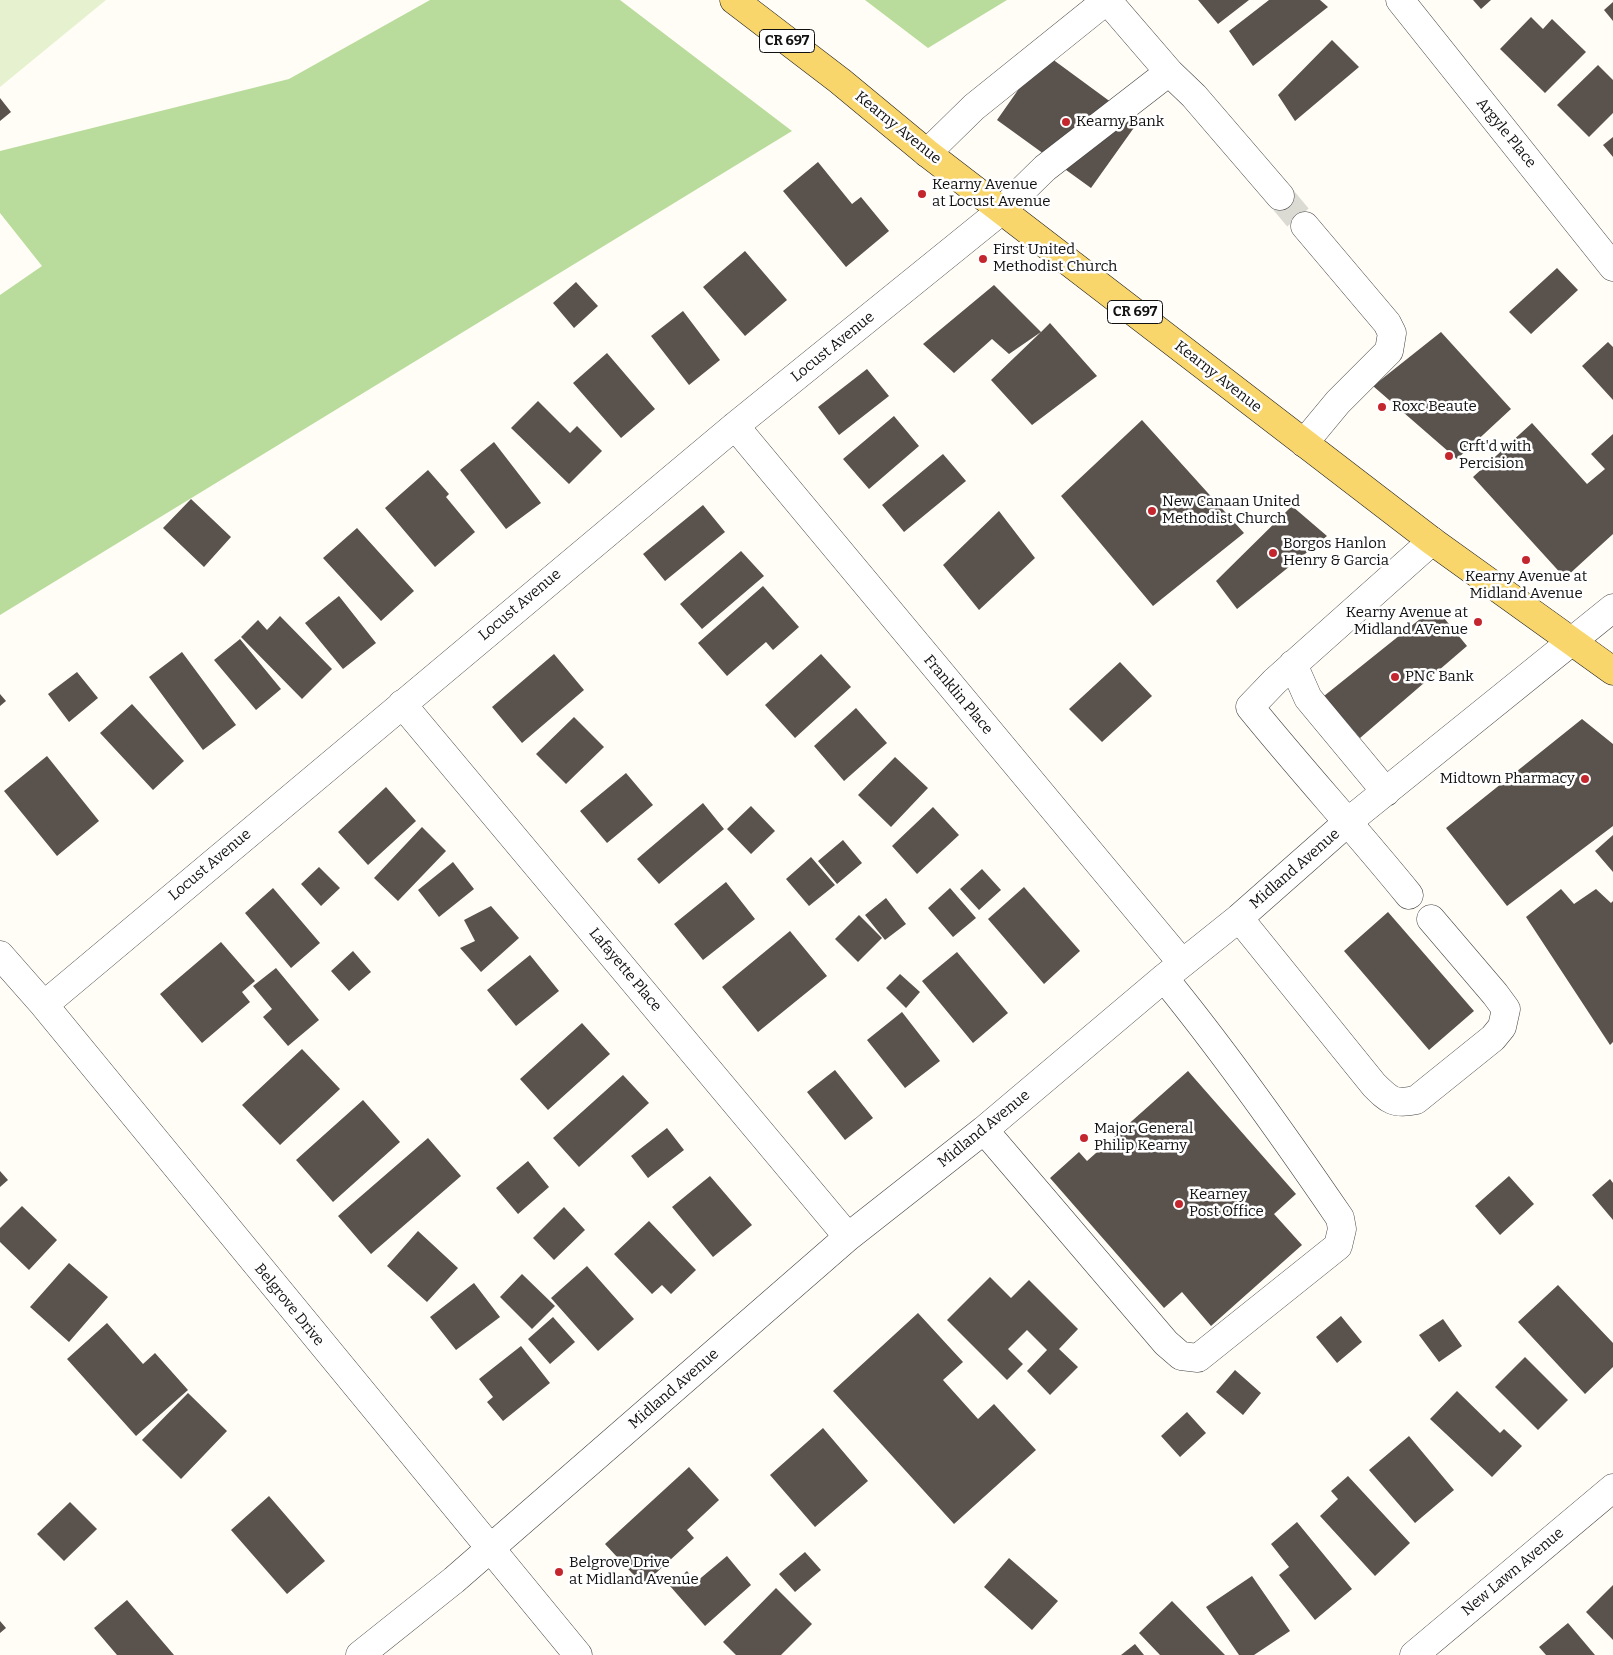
<!DOCTYPE html>
<style>
body{margin:0}
canvas{display:block;background:#fffdf5}
</style>
<canvas width="1613" height="1655"></canvas>
<script>
const ctx = document.querySelector('canvas').getContext('2d');
ctx.lineJoin = 'round';
function fillPath(path, color) {
  ctx.fillStyle = color;
  ctx.fill(path, 'evenodd');
}
function stroke(path, color, width, dash) {
  ctx.strokeStyle = color;
  ctx.lineWidth = width;
  ctx.lineCap = dash ? 'butt' : 'round';
  ctx.setLineDash(dash || []);
  ctx.stroke(path);
}
function drawText(font, color, halo, rows, align = 'center') {
  ctx.font = font + ' Bitter,serif';
  ctx.lineWidth = 5;
  ctx.setLineDash([]);
  ctx.textBaseline = 'middle';
  ctx.strokeStyle = halo;
  ctx.fillStyle = color;
  for (const [text, x, y, turn = 0] of rows) {
    ctx.save();
    ctx.translate(x, y);
    ctx.rotate((+turn || 0) * Math.PI / 180);
    ctx.textAlign = isNaN(turn) ? turn : align;
    if (halo) ctx.strokeText(text, 0, 0);
    ctx.fillText(text, 0, 0);
    ctx.restore();
  }
}
const forest = new Path2D(`
 M 430,0 L 620,0 L 792,131 L 0,615 L 0,295 L 42,266 L 0,213 L 0,151 L 289,79 Z
 M 865,0 L 1007,0 L 928,48 Z`);
const pitch = new Path2D(`
 M 0,0 L 106,0 L 0,87 Z`);
const building = new Path2D(`
 M 1198,0 L 1249,0 L 1218,24 Z
 M 1269,0 L 1320,0 L 1328,7 L 1253,66 L 1229,31 Z
 M 1473,0 L 1491,0 L 1481,9 Z
 M 1613,2 L 1613,21 L 1604,10 Z
 M 1531,17 L 1543,29 L 1552,19 L 1586,52 L 1545,93 L 1500,49 Z
 M 1332,40 L 1359,67 L 1295,121 L 1278,95 Z
 M 1044,53 L 1138,122 L 1091,188 L 997,120 Z
 M 1598,65 L 1613,80 L 1613,113 L 1589,137 L 1557,105 Z
 M 0,98 L 11,112 L 0,121 Z
 M 1613,137 L 1613,157 L 1603,145 Z
 M 818,162 L 852,204 L 861,197 L 889,231 L 846,267 L 783,191 Z
 M 745,251 L 787,300 L 745,336 L 703,287 Z
 M 1557,268 L 1578,290 L 1531,334 L 1509,312 Z
 M 576,282 L 598,306 L 574,328 L 553,303 Z
 M 994,285 L 1041,332 L 1050,323 L 1097,376 L 1032,425 L 991,380 L 1041,332 L 1009,354 L 992,339 L 954,373 L 923,344 Z
 M 683,311 L 720,360 L 689,385 L 651,336 Z
 M 1441,332 L 1511,409 L 1457,459 L 1373,386 Z
 M 1608,342 L 1613,347 L 1613,400 L 1582,366 Z
 M 607,353 L 655,409 L 621,438 L 573,383 Z
 M 867,369 L 889,396 L 839,435 L 818,407 Z
 M 538,401 L 570,433 L 577,426 L 602,451 L 569,484 L 511,428 Z
 M 894,416 L 919,446 L 869,489 L 843,459 Z
 M 1142,420 L 1244,533 L 1153,606 L 1061,496 Z
 M 1532,423 L 1587,484 L 1605,469 L 1591,454 L 1613,434 L 1613,534 L 1565,578 L 1473,477 Z
 M 494,442 L 541,503 L 506,529 L 460,470 Z
 M 943,454 L 966,481 L 904,532 L 882,505 Z
 M 428,470 L 449,494 L 446,497 L 475,532 L 435,567 L 385,508 Z
 M 191,499 L 231,537 L 204,567 L 163,528 Z
 M 703,505 L 725,532 L 665,581 L 643,554 Z
 M 1292,506 L 1327,536 L 1237,609 L 1216,581 Z
 M 999,511 L 1035,558 L 979,610 L 943,565 Z
 M 357,528 L 414,591 L 381,621 L 323,558 Z
 M 741,551 L 764,576 L 702,629 L 680,604 Z
 M 763,586 L 799,627 L 773,650 L 766,642 L 727,676 L 698,643 Z
 M 339,596 L 376,643 L 343,669 L 305,623 Z
 M 1435,607 L 1467,646 L 1360,738 L 1324,696 Z
 M 280,616 L 332,669 L 302,699 L 241,637 L 258,620 L 267,630 Z
 M 240,639 L 281,689 L 256,710 L 214,660 Z
 M 182,652 L 236,725 L 203,750 L 149,677 Z
 M 554,654 L 584,690 L 522,743 L 492,707 Z
 M 821,654 L 851,687 L 795,738 L 765,705 Z
 M 1120,662 L 1152,696 L 1102,742 L 1069,709 Z
 M 77,672 L 98,698 L 69,722 L 48,694 Z
 M 0,694 L 6,701 L 0,706 Z
 M 132,704 L 184,761 L 153,790 L 100,733 Z
 M 856,708 L 887,743 L 844,781 L 814,746 Z
 M 574,717 L 604,747 L 566,784 L 536,754 Z
 M 1582,719 L 1613,744 L 1613,826 L 1507,906 L 1446,828 Z
 M 47,756 L 99,821 L 57,856 L 4,791 Z
 M 895,757 L 928,788 L 891,827 L 858,795 Z
 M 626,773 L 653,805 L 607,843 L 580,811 Z
 M 386,787 L 416,821 L 368,865 L 338,832 Z
 M 703,803 L 724,829 L 659,884 L 637,859 Z
 M 751,806 L 775,831 L 751,854 L 727,829 Z
 M 933,807 L 959,835 L 917,874 L 892,846 Z
 M 422,827 L 446,851 L 398,901 L 374,878 Z
 M 1613,835 L 1613,872 L 1595,851 Z
 M 843,840 L 862,863 L 837,884 L 818,861 Z
 M 811,857 L 835,885 L 809,906 L 786,879 Z
 M 453,862 L 474,889 L 439,917 L 418,890 Z
 M 319,867 L 340,888 L 321,906 L 301,884 Z
 M 982,869 L 1001,890 L 979,910 L 960,889 Z
 M 726,882 L 755,919 L 703,960 L 674,924 Z
 M 1024,887 L 1080,951 L 1044,984 L 988,919 Z
 M 273,888 L 320,943 L 291,968 L 245,913 Z
 M 950,888 L 976,918 L 953,937 L 928,908 Z
 M 1561,889 L 1574,904 L 1596,889 L 1611,903 L 1613,901 L 1613,1042 L 1610,1045 L 1526,917 Z
 M 886,898 L 906,924 L 885,940 L 865,915 Z
 M 491,906 L 519,938 L 481,972 L 460,948 L 475,941 L 464,920 Z
 M 1388,912 L 1474,1011 L 1429,1050 L 1344,951 Z
 M 859,915 L 882,938 L 858,962 L 835,939 Z
 M 790,931 L 827,976 L 758,1032 L 722,987 Z
 M 221,942 L 255,981 L 242,992 L 250,1002 L 202,1043 L 160,994 Z
 M 353,951 L 371,972 L 349,991 L 331,971 Z
 M 957,952 L 1008,1013 L 973,1043 L 922,981 Z
 M 530,955 L 559,991 L 516,1026 L 487,990 Z
 M 276,968 L 319,1020 L 288,1046 L 263,1017 L 272,1009 L 253,986 Z
 M 900,974 L 920,992 L 906,1008 L 886,988 Z
 M 902,1012 L 940,1061 L 905,1088 L 867,1040 Z
 M 582,1023 L 610,1054 L 548,1110 L 520,1079 Z
 M 302,1049 L 340,1089 L 280,1145 L 242,1105 Z
 M 835,1070 L 873,1118 L 845,1140 L 807,1092 Z
 M 1188,1071 L 1296,1194 L 1274,1214 L 1302,1245 L 1211,1326 L 1182,1292 L 1164,1308 L 1050,1178 L 1079,1152 L 1087,1161 Z
 M 623,1075 L 649,1103 L 579,1167 L 553,1138 Z
 M 363,1100 L 400,1142 L 333,1202 L 296,1160 Z
 M 667,1128 L 684,1150 L 648,1178 L 631,1156 Z
 M 428,1138 L 461,1176 L 371,1254 L 338,1216 Z
 M 528,1161 L 549,1187 L 518,1214 L 496,1188 Z
 M 0,1171 L 8,1180 L 0,1187 Z
 M 710,1176 L 752,1225 L 713,1257 L 672,1207 Z
 M 1509,1176 L 1534,1204 L 1500,1235 L 1475,1206 Z
 M 1610,1179 L 1613,1183 L 1613,1220 L 1592,1195 Z
 M 22,1206 L 57,1240 L 29,1270 L 0,1242 L 0,1228 Z
 M 564,1207 L 585,1230 L 554,1260 L 533,1238 Z
 M 649,1221 L 696,1270 L 671,1294 L 662,1285 L 652,1294 L 614,1254 Z
 M 418,1231 L 458,1268 L 427,1302 L 387,1266 Z
 M 69,1263 L 108,1297 L 69,1342 L 30,1307 Z
 M 587,1266 L 634,1319 L 598,1351 L 551,1298 Z
 M 522,1274 L 555,1306 L 532,1329 L 500,1297 Z
 M 990,1277 L 1011,1298 L 1029,1280 L 1078,1329 L 1059,1349 L 1078,1367 L 1050,1395 L 1027,1371 L 1047,1350 L 1027,1330 L 1008,1349 L 1023,1364 L 1007,1380 L 947,1320 Z
 M 474,1283 L 500,1317 L 456,1350 L 430,1317 Z
 M 1558,1285 L 1613,1343 L 1613,1367 L 1585,1394 L 1518,1322 Z
 M 918,1313 L 963,1362 L 943,1380 L 978,1419 L 994,1404 L 1036,1450 L 954,1524 L 833,1391 Z
 M 1341,1316 L 1362,1342 L 1337,1363 L 1316,1337 Z
 M 553,1317 L 575,1342 L 550,1364 L 528,1339 Z
 M 1443,1319 L 1462,1346 L 1439,1362 L 1419,1335 Z
 M 107,1323 L 143,1364 L 155,1353 L 188,1390 L 136,1436 L 67,1359 Z
 M 521,1346 L 550,1383 L 503,1421 L 487,1402 L 493,1397 L 479,1379 Z
 M 1525,1357 L 1568,1400 L 1538,1430 L 1495,1387 Z
 M 1235,1370 L 1261,1393 L 1243,1415 L 1216,1392 Z
 M 1457,1391 L 1500,1433 L 1504,1429 L 1522,1446 L 1492,1477 L 1430,1419 Z
 M 188,1393 L 227,1431 L 181,1479 L 142,1440 Z
 M 1187,1412 L 1206,1433 L 1180,1457 L 1161,1436 Z
 M 823,1428 L 868,1481 L 815,1527 L 770,1475 Z
 M 1409,1436 L 1454,1490 L 1415,1523 L 1369,1470 Z
 M 689,1467 L 719,1500 L 687,1530 L 694,1538 L 643,1585 L 605,1544 Z
 M 1348,1476 L 1410,1543 L 1375,1576 L 1320,1516 L 1338,1499 L 1331,1491 Z
 M 269,1496 L 325,1561 L 287,1594 L 231,1530 Z
 M 70,1502 L 97,1529 L 64,1561 L 37,1534 Z
 M 1297,1522 L 1352,1589 L 1315,1620 L 1279,1575 L 1289,1567 L 1271,1544 Z
 M 805,1552 L 821,1570 L 795,1592 L 779,1574 Z
 M 727,1556 L 751,1585 L 705,1626 L 670,1586 L 687,1571 L 696,1582 Z
 M 1009,1558 L 1058,1601 L 1032,1630 L 984,1587 Z
 M 1252,1576 L 1290,1631 L 1254,1655 L 1239,1655 L 1206,1607 Z
 M 1613,1585 L 1613,1640 L 1586,1612 Z
 M 776,1588 L 812,1624 L 781,1655 L 736,1655 L 723,1642 Z
 M 127,1600 L 174,1655 L 117,1655 L 94,1628 Z
 M 1172,1601 L 1225,1655 L 1160,1655 L 1139,1633 Z
 M 0,1621 L 6,1628 L 0,1633 Z
 M 1568,1623 L 1595,1655 L 1546,1655 L 1539,1647 Z
 M 1135,1644 L 1144,1655 L 1121,1655 Z`);
const minorTunnel = new Path2D(`
 M 1280,196 L 1305,226`);
const minor = new Path2D(`
 M 1400,0 L 1613,267
 M 1169,72 L 1194,96 L 1280,196
 M 735,426 L 1182,963
 M 1304,443 L 1338,402 L 1389,351 L 1392,333 L 1387,323 L 1305,226
 M 1293,664 L 1308,698 L 1386,792
 M 402,704 L 848,1237
 M 1409,895 C 1357,831 1302,771 1250,707 L 1275,681 L 1432,541
 M 1239,918 L 1374,1085 C 1389,1100 1394,1105 1416,1100 L 1493,1038 L 1502,1027 L 1506,1009 L 1495,994 L 1431,919
 M 0,955 L 44,1005 L 578,1655
 M 44,1005 L 735,426 L 1002,210 L 1045,168 L 1169,72 L 1107,0 L 974,107 L 927,153
 M 984,1130 L 1166,1343 L 1181,1356 L 1198,1358 L 1338,1246 L 1342,1229 L 1340,1218 C 1284,1136 1227,1055 1164,978
 M 360,1655 L 454,1580 L 848,1237 L 984,1130 L 1164,978 L 1239,918 L 1349,821 L 1613,608
 M 1414,1655 L 1613,1488`);
const major = new Path2D(`
 M 734,0 L 840,81 L 927,153 L 1432,541 L 1613,671`);
const markers = [
 [1066,122,5,"#c4262e"],
 [922,194,5,"#c4262e"],
 [983,259,5,"#c4262e"],
 [1382,407,5,"#c4262e"],
 [1449,456,5,"#c4262e"],
 [1152,511,5,"#c4262e"],
 [1273,553,5,"#c4262e"],
 [1526,560,5,"#c4262e"],
 [1478,622,5,"#c4262e"],
 [1395,677,5,"#c4262e"],
 [1585,779,5,"#c4262e"],
 [1084,1138,5,"#c4262e"],
 [1179,1204,5,"#c4262e"],
 [559,1572,5,"#c4262e"]
];
const shields = [
 [787,41,55],
 [1135,312,55]
];
const shieldNames = [
 ["CR 697",787,41],
 ["CR 697",1135,312]
];
const poiNames = [
 ["Kearny Bank",1076,122],
 ["Kearny Avenue",932,185],
 ["at Locust Avenue",932,202],
 ["First United",993,250],
 ["Methodist Church",993,267],
 ["Roxc Beaute",1392,407],
 ["Crft'd with",1459,447],
 ["Percision",1459,464],
 ["New Canaan United",1162,502],
 ["Methodist Church",1162,519],
 ["Borgos Hanlon",1283,544],
 ["Henry & Garcia",1283,561],
 ["Kearny Avenue at",1526,577,"center"],
 ["Midland Avenue",1526,594,"center"],
 ["Kearny Avenue at",1468,613,"right"],
 ["Midland AVenue",1468,630,"right"],
 ["PNC Bank",1405,677],
 ["Midtown Pharmacy",1575,779,"right"],
 ["Major General",1094,1129],
 ["Philip Kearny",1094,1146],
 ["Kearney",1189,1195],
 ["Post Office",1189,1212],
 ["Belgrove Drive",569,1563],
 ["at Midland Avenue",569,1580]
];
const streetNames = [
 ["Kearny Avenue",898,128,39],
 ["Argyle Place",1506,133,51],
 ["Locust Avenue",833,347,-39],
 ["Kearny Avenue",1218,377,38],
 ["Locust Avenue",520,605,-40],
 ["Franklin Place",958,695,50],
 ["Locust Avenue",210,865,-40],
 ["Midland Avenue",1295,869,-41],
 ["Lafayette Place",625,970,50],
 ["Midland Avenue",984,1129,-39],
 ["Belgrove Drive",289,1305,51],
 ["Midland Avenue",674,1389,-41],
 ["New Lawn Avenue",1513,1572,-40]
];
fillPath(forest, '#b9dc9c');
fillPath(pitch, '#e6f2cf');
fillPath(building, '#5a524d');
stroke(minorTunnel, '#dbdad3', 28, [28, 14]);
stroke(minor, '#444', 29);
stroke(major, '#222', 29);
stroke(minor, '#fff', 28);
stroke(major, '#f9d66b', 28);
for (const [x, y, r, color] of markers) {
  const dot = new Path2D();
  dot.arc(x, y, r, 0, 2 * Math.PI);
  ctx.fillStyle = color;
  ctx.fill(dot);
  stroke(dot, '#fff', 2);
}
for (const [x, y, w] of shields) {
  const box = new Path2D();
  box.roundRect(x - w / 2, y - 11.5, w, 23, 4);
  ctx.fillStyle = '#fff';
  ctx.fill(box);
  stroke(box, '#111', 1);
}
drawText('bold 14px', '#111', null, shieldNames);
drawText('15px', '#111', '#fff', poiNames, 'left');
drawText('15px', '#111', '#fff', streetNames);
</script>
